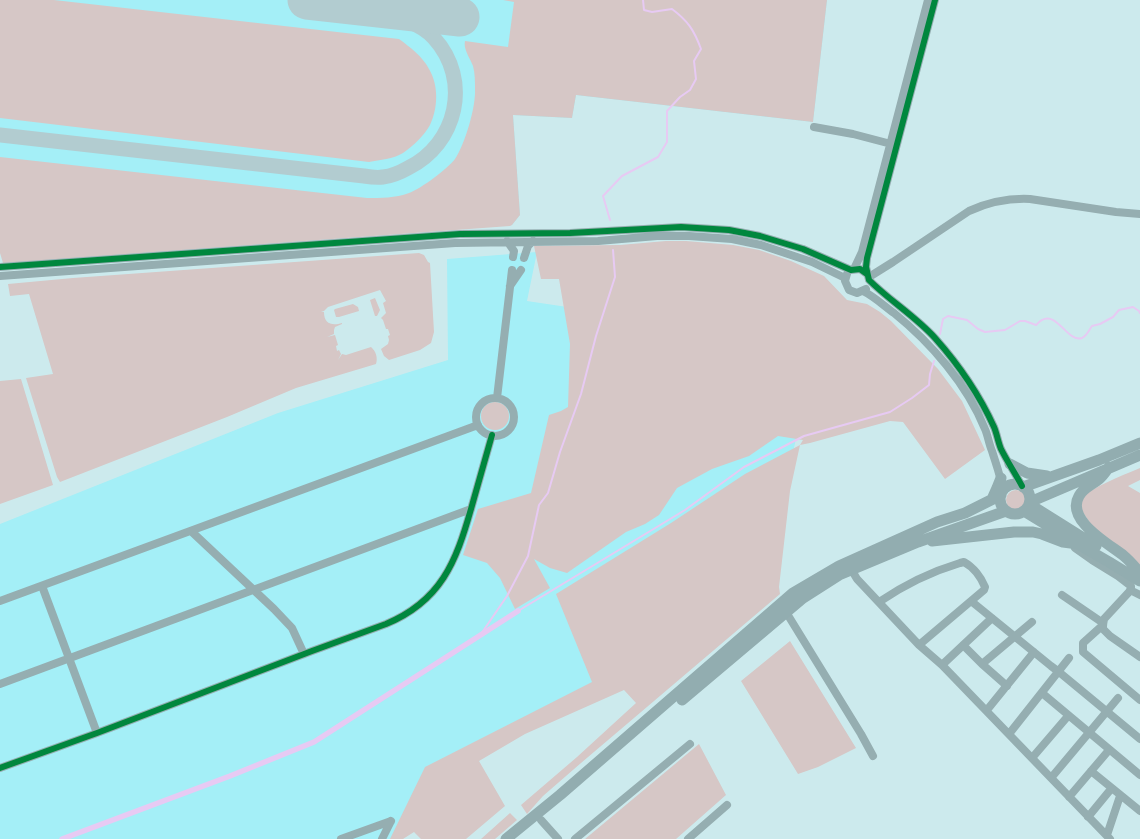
<!DOCTYPE html>
<style>
body{margin:0}
canvas{display:block;background:#cceaed}
</style>
<canvas width="1140" height="839"></canvas>
<script>
const ctx = document.querySelector('canvas').getContext('2d');
ctx.lineJoin = 'round';
function fillPath(path, color) {
  ctx.fillStyle = color;
  ctx.fill(path, 'evenodd');
}
function stroke(path, color, width, dash) {
  ctx.strokeStyle = color;
  ctx.lineWidth = width;
  ctx.lineCap = dash ? 'butt' : 'round';
  ctx.setLineDash(dash || []);
  ctx.stroke(path);
}
const built = new Path2D(`
 M 0,0 L 827,0 L 813,122 L 576,95 L 572,118 L 513,115 L 520,215 L 512,225 L 0,233 Z
 M 537,252 L 527,301 L 574,308 L 810,371 L 794,448 L 775,592 L 433,768 L 396,839 L 0,839 L 0,524 L 278,413 L 448,360 L 447,259 Z`);
const green = new Path2D(`
 M 0,0 L 54,0 L 399,39 C 410,47 423,57 429,69 C 439,86 438,108 430,125 C 424,136 413,146 403,153 C 393,159 380,160 369,162 L 0,118 Z
 M 503,0 L 827,0 L 813,122 L 576,95 L 572,118 L 513,115 L 520,215 L 512,225 L 510,226 L 3,263 L 0,253 L 0,157 L 367,198 C 381,198 395,198 409,193 C 422,188 446,170 455,159 C 465,144 476,107 475,89 C 475,82 475,73 473,66 C 470,58 463,49 465,41 L 508,47 L 514,2 Z
 M 666,241 L 686,241 L 733,245 L 759,250 L 791,261 L 824,276 L 847,300 L 867,304 L 880,312 L 891,321 L 938,369 L 962,401 L 985,450 L 945,479 L 903,422 L 890,421 L 810,443 L 800,445 L 790,491 L 779,587 L 780,594 L 581,763 L 543,796 L 527,814 L 521,805 L 577,757 L 636,703 L 624,690 L 525,734 L 479,761 L 505,806 L 466,839 L 421,839 L 414,832 L 403,839 L 390,839 L 425,767 L 592,682 L 556,594 L 671,523 L 745,474 L 800,445 L 803,440 L 778,436 L 749,456 L 712,469 L 677,488 L 659,515 L 645,524 L 626,532 L 567,573 L 550,568 L 534,559 L 550,588 L 515,609 L 500,578 L 487,563 L 463,555 L 478,509 L 531,493 L 549,415 L 561,411 L 568,407 L 570,344 L 559,279 L 541,279 L 534,246 L 620,245 Z
 M 419,253 L 424,255 L 428,262 L 430,263 L 434,332 L 431,343 L 420,350 L 389,360 L 384,356 L 381,349 L 388,344 L 389,340 L 388,336 L 390,335 L 388,329 L 386,329 L 383,320 L 381,318 L 386,313 L 383,303 L 386,301 L 380,290 L 328,307 L 324,311 L 321,311 L 324,312 C 324,324 332,326 342,323 L 342,324 L 335,327 L 334,330 L 334,334 L 327,337 L 335,335 L 338,345 L 336,346 L 337,351 L 339,350 L 341,354 L 338,360 L 342,354 L 346,355 L 371,347 C 376,351 378,358 376,364 L 296,388 L 227,417 L 60,482 L 57,477 L 26,378 L 53,374 L 29,294 L 10,296 L 8,284 L 73,278 Z
 M 375,298 L 380,310 L 377,316 L 375,316 L 370,300 Z
 M 353,304 L 358,307 L 359,311 L 339,317 L 336,317 L 334,310 L 335,309 Z
 M 21,379 L 53,485 L 0,504 L 0,381 Z
 M481 416a14 14 0 1 1 28 0a14 14 0 1 1-28 0Z
 M 1140,468 L 1140,480 L 1128,486 L 1140,493 L 1140,566 L 1092,526 L 1082,511 L 1077,499 C 1097,486 1118,477 1140,468 Z
 M1006 500a10 10 0 1 1 20 0a10 10 0 1 1-20 0Z
 M 790,641 L 856,748 L 818,767 L 798,774 L 741,681 Z
 M 699,744 L 726,795 L 676,839 L 585,839 Z
 M 510,813 L 517,820 L 495,839 L 481,839 Z`);
const stream = new Path2D(`
 M 610,220 L 603,196 L 622,176 L 658,157 L 667,142 L 667,111 L 680,97 L 690,90 L 696,79 L 694,61 L 701,49 C 694,30 688,21 672,9 L 652,12 L 644,10 L 643,0
 M 940,334 L 943,319 L 948,316 L 967,320 L 978,329 L 985,332 L 1005,330 L 1020,321 L 1025,321 L 1036,325 C 1038,324 1039,321 1042,320 C 1057,311 1068,343 1082,338 C 1087,336 1089,330 1092,326 L 1100,324 L 1113,317 L 1119,310 L 1133,307 L 1139,311 L 1140,313
 M 518,611 L 685,510 L 744,467 L 804,436 L 890,412 L 912,398 L 929,385 L 930,374 L 934,361
 M 481,634 L 507,596 L 528,556 L 539,505 L 548,493 L 560,452 L 581,394 L 596,336 L 615,277 L 613,250`);
const canal = new Path2D(`
 M 62,839 L 230,776 L 314,742 L 518,611`);
const taxiway = new Path2D(`
 M 0,135 L 364,176 C 370,177 377,178 383,177 C 392,176 401,172 408,168 C 457,144 472,80 434,38 C 418,20 384,13 361,6`);
const runway = new Path2D(`
 M 307,0 L 460,17`);
const minor = new Path2D(`
 M 935,0 L 867,258 L 866,267 L 869,280 C 890,301 915,316 935,338 C 959,365 979,394 994,427 C 997,434 998,442 1001,449 C 1007,461 1015,473 1022,486
 M 814,127 L 853,134 L 895,145
 M 507,241 L 514,251 L 513,257
 M 524,258 L 528,246 L 533,241
 M 0,267 L 460,234 L 570,233 L 681,227 L 729,230 L 760,236 L 803,249 L 851,270 L 860,269 L 867,274
 M 854,269 L 862,252 L 928,0
 M 847,274 L 845,281 L 849,290 L 857,293 L 866,289
 M 0,276 L 455,243 L 598,241 L 657,236 L 689,236 L 732,239 L 761,245 L 812,262 L 845,278
 M 869,277 L 893,262 L 969,211 C 989,202 1009,198 1030,199 L 1116,212 L 1140,214
 M 510,286 L 521,270
 M 863,291 C 875,297 884,306 894,313 C 931,343 967,384 985,429 C 988,436 989,444 992,451 C 996,464 1001,477 1003,491
 M 497,398 L 512,270
 M476 417a19 19 0 1 1 38 0a19 19 0 1 1-38 0Z
 M 191,531 L 274,609 L 292,628 L 304,654
 M 1075,548 L 1092,560 L 1118,576 L 1131,586 L 1131,589 L 1129,592 L 1104,619 L 1103,625 L 1103,629 L 1110,636 L 1140,657
 M 851,569 L 857,579 L 919,645 L 942,665 L 1110,839
 M 42,586 L 97,733
 M 1130,590 L 1140,595
 M 1062,595 L 1103,623
 M 0,601 L 478,425
 M 971,601 L 1051,666 L 1059,672 L 1140,739
 M 879,602 C 904,585 930,572 960,563 L 964,562 C 973,567 981,577 985,587 L 984,590 L 919,645
 M 786,612 L 861,734 L 873,756
 M 1103,625 L 1083,643 L 1083,652 L 1140,700
 M 963,645 L 982,664 L 1007,686
 M 982,664 L 1032,622
 M 942,665 L 992,618
 M 0,684 L 471,509
 M 1042,693 L 1140,775
 M 987,710 L 1034,652
 M 1009,734 L 1069,658
 M 1032,758 L 1068,716
 M 0,768 L 97,733 L 312,651 L 386,624 C 441,601 456,562 471,509 C 478,484 485,460 492,435
 M 1091,771 L 1140,811
 M 1051,778 L 1118,698
 M 1069,797 L 1109,750
 M 1088,817 L 1111,789
 M 541,820 L 558,839
 M 1107,835 L 1120,796
 M 341,839 L 391,821
 M 382,839 L 391,821
 M 575,839 L 690,744
 M 688,839 L 727,805`);
const highway = new Path2D(`
 M 1010,464 L 1027,473 L 1047,476
 M 1109,467 C 1106,471 1103,476 1099,479 C 1092,485 1083,488 1079,496 C 1065,520 1109,544 1124,556 C 1130,561 1135,567 1140,573
 M1000 499a15 15 0 1 1 30 0a15 15 0 1 1-30 0Z
 M 1023,487 L 1099,460 L 1140,443
 M 993,497 L 997,488 L 1001,478
 M 1030,502 L 1140,455
 M 1029,504 L 1096,546
 M 1024,511 L 1078,544 L 1109,562 L 1140,581
 M 932,541 L 1014,532 L 1033,532 L 1042,534 L 1063,542 L 1078,544
 M 682,700 L 803,598 L 839,575 L 918,542 L 1006,511
 M 506,839 L 560,795 L 793,593 L 839,566 L 937,522 L 965,513 L 1001,495`);
const cycleway = new Path2D(`
 M 935,0 L 867,258 L 866,267 L 869,280 C 890,301 915,316 935,338 C 959,365 979,394 994,427 C 997,434 998,442 1001,449 C 1007,461 1015,473 1022,486
 M 0,267 L 460,234 L 570,233 L 681,227 L 729,230 L 760,236 L 803,249 L 851,270 L 860,269 L 867,274
 M 0,768 L 97,733 L 312,651 L 386,624 C 441,601 456,562 471,509 C 478,484 485,460 492,435`);
fillPath(built, '#a4eff7');
fillPath(green, '#d6c7c6');
stroke(stream, '#e7caf3', 2);
stroke(canal, '#e7caf3', 5.5);
stroke(taxiway, '#b2ccd0', 15);
stroke(runway, '#b2ccd0', 39);
stroke(minor, '#95aeb1', 8);
stroke(highway, '#92adb0', 11);
stroke(cycleway, '#00873e', 6);
</script>
